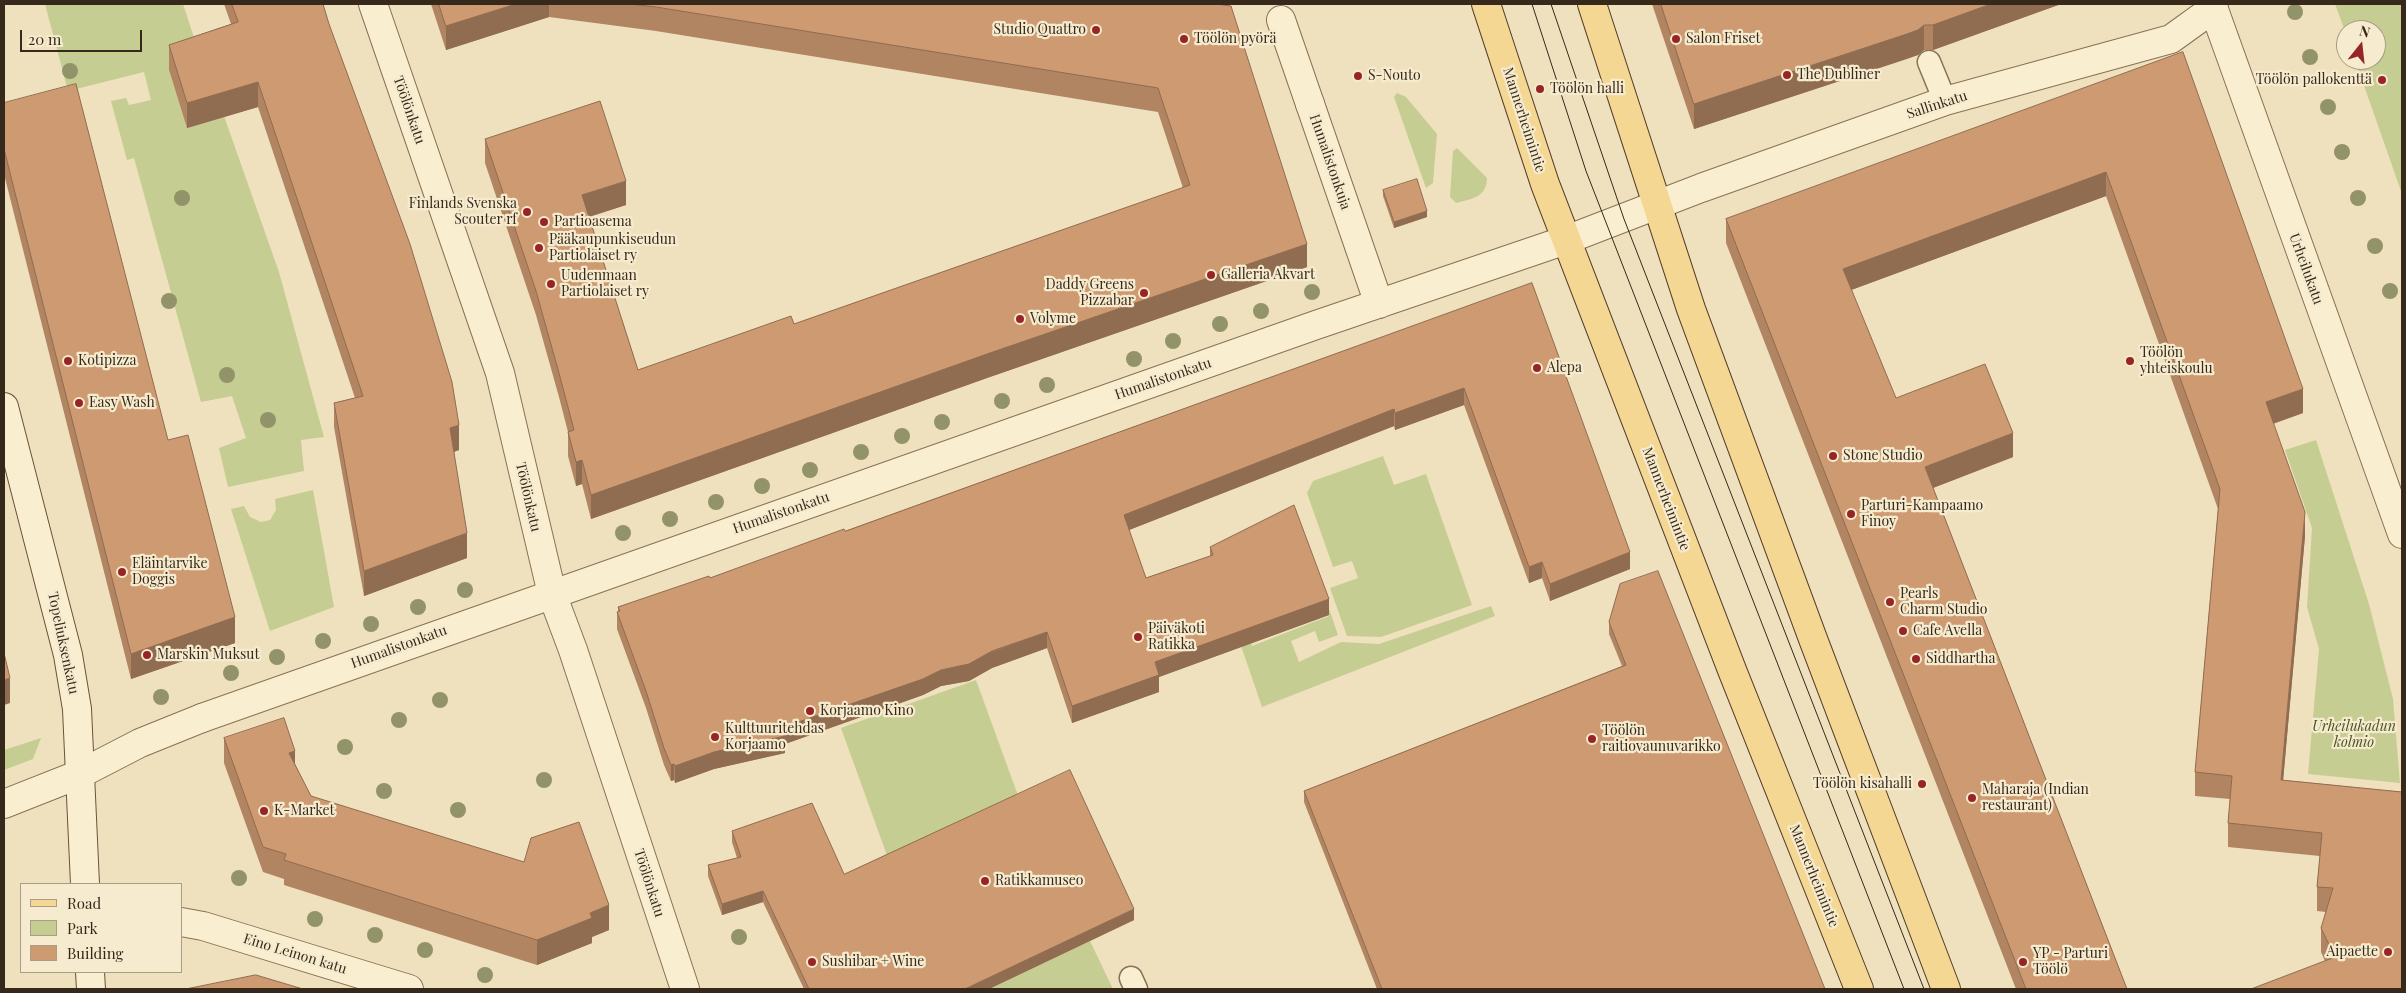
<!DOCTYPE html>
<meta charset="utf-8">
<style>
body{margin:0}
#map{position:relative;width:2406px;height:993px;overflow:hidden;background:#efe1be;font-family:"Playfair Display",serif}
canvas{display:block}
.frame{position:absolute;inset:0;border:5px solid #36291b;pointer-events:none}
.legend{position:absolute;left:20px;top:883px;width:162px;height:90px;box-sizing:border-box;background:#f6ebce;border:1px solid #a99d86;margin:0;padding:6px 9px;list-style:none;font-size:15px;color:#36291b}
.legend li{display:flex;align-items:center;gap:10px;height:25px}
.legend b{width:25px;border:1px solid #a99d86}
.north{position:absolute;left:2336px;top:20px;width:50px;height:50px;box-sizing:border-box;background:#f6ebce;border:1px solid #a99d86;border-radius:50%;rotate:16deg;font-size:14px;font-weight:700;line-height:20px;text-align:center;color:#36291b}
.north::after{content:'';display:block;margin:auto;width:18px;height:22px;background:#982525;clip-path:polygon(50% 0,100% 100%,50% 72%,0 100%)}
.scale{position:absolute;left:20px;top:30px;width:122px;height:22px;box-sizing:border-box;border:2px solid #36291b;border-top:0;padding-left:6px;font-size:15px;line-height:18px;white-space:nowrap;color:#36291b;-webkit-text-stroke:4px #f6ebce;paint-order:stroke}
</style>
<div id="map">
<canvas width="2406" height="993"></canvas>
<div class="frame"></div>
<ul class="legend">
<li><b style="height:6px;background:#f4d793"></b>Road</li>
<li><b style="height:14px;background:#c6cd92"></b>Park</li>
<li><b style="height:14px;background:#ce9a72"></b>Building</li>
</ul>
<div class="north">N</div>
<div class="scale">20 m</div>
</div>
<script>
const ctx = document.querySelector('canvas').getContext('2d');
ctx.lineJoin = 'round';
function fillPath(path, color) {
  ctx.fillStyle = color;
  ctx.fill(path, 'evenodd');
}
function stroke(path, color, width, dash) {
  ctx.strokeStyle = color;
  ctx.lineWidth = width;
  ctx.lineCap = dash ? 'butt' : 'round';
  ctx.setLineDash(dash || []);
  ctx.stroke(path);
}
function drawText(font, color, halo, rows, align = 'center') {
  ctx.font = font + ' "Playfair Display",serif';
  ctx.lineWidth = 4.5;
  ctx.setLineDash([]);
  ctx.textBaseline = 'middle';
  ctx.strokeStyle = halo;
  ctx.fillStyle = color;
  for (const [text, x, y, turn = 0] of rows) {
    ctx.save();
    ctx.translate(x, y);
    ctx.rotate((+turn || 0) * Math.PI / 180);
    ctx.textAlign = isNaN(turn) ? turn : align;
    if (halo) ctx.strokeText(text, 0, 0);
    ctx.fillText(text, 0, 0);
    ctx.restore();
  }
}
const green = new Path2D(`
 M 45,4 L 183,4 L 201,59 L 169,70 L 187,127 L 224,116 L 279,272 L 324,437 L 301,440 L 304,471 L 228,487 L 219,448 L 246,438 L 232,396 L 201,402 L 134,158 L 127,160 L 111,101 L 126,98 L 129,105 L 151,100 L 144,72 L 68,91 Z
 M 2335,4 L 2402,4 L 2402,194 L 2355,60 L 2376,60 L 2376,30 L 2346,30 L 2346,34 Z
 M 1397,93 L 1406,97 L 1437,134 L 1433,183 L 1426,188 L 1394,97 Z
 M 1457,148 L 1487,178 C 1487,197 1472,199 1456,203 L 1450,197 L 1453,151 Z
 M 2316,440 L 2369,604 L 2393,699 L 2400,783 L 2308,774 L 2319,649 L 2307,607 L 2312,528 L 2285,450 Z
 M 1383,456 L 1394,485 L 1426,474 L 1472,605 L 1381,637 L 1347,636 L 1330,588 L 1358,578 L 1352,561 L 1333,567 L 1307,493 L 1313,481 Z
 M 313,490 L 334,607 L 270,631 L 231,509 L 244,506 L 250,517 L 261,522 L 270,520 L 276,510 L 275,499 Z
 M 1323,591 L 1338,635 L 1319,642 L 1315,631 L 1291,641 L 1299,662 L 1341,642 L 1379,644 L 1491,606 L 1495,616 L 1262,707 L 1226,602 L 1235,599 L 1252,646 L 1329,616 L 1321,592 Z
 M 976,680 L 1020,801 L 889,861 L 841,728 Z
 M 41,738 L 33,759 L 4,770 L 4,750 Z
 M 1090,941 L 1113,989 L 989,989 Z`);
const service = new Path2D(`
 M 1929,62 L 1945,101
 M 1131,978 L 1136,989`);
const pedestrian = new Path2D(`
 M 1281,20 L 1310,104
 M 552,594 L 573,650 L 685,989
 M 80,774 L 140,743 L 202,718`);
const minor = new Path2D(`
 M 373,4 L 500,373 L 552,594
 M 2212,4 L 2402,534
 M 1310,104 L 1379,304
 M 202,718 L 1316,325 L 1566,240 L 1701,188 L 1945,101 L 2171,39 L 2214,8
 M 4,804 L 80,774`);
const tertiary = new Path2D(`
 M 181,922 L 203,926 L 409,989`);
const secondary = new Path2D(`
 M 4,407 L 68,655 L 77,709 L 85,884
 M 90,972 L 91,989`);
const primary = new Path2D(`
 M 1486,4 L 1545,184 L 1732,670 L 1859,989
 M 1592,4 L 1691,309 L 1813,639 L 1946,989`);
const tram = new Path2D(`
 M 1532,4 L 1586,171 L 1904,989
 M 1551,4 L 1624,219 L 1924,989`);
const trees = [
 [2295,12],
 [2310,57],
 [70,71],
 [2328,107],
 [2342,152],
 [182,198],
 [2358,198],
 [2375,246],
 [2390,291],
 [1312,292],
 [169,301],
 [1261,311],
 [1220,324],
 [1173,341],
 [1134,359],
 [227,375],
 [1047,385],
 [1002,401],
 [268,420],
 [942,422],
 [902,436],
 [861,452],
 [810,470],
 [762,486],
 [716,502],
 [670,519],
 [623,533],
 [465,590],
 [418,607],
 [371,624],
 [323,641],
 [277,657],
 [231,673],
 [161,697],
 [440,700],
 [399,720],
 [345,747],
 [544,780],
 [384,791],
 [458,810],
 [239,878],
 [315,919],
 [375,935],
 [739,937],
 [425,950],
 [485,975]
];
const wall = new Path2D(`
 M 224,4 L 323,4 L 459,450 L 454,452 L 467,558 L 364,596 L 334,427 L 334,403 L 355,398 L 258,107 L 187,128 L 169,70 L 169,45 L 231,24 Z
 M 431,4 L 1216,4 L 1307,267 L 987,378 L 591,519 L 582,484 L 576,486 L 568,456 L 568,432 L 559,397 L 536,315 L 485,163 L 485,139 L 626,205 L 589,217 L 638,370 L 794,324 L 1183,188 L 1158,112 L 656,31 L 549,17 L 446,50 Z
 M 1652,4 L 2061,4 L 1933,50 L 1924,50 L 1918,55 L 1904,60 L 1694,129 Z
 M 2183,52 L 2303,413 L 2273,424 L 2305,536 L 2283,780 L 2402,792 L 2402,989 L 2325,961 L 2321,952 L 2321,928 L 2326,912 L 2317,911 L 2317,887 L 2320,856 L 2228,847 L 2228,823 L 2230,799 L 2195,796 L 2195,772 L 2218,509 L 2106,196 L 1851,290 L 1896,398 L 2013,457 L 1933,488 L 2127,989 L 2016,989 L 1726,243 L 1726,219 Z
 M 4,103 L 168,440 L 235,643 L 131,679 L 4,174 Z
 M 1383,190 L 1427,217 L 1394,228 L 1383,196 Z
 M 1532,283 L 1630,569 L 1550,601 L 1542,578 L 1529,583 L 1464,405 L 1395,430 L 1394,426 L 1129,530 L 1146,578 L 1210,556 L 1210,547 L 1329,615 L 1159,677 L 1159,692 L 1072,723 L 1047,648 L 992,668 L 969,681 L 941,686 L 923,695 L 785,744 L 785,753 L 714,769 L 675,783 L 674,780 L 671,781 L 664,765 L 646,708 L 617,629 L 617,612 L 618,612 L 618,607 L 710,578 L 845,531 Z
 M 1609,622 L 1825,989 L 1377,989 L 1304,802 L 1304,791 L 1622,666 L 1609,634 Z
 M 224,738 L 295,764 L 311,796 L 609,930 L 592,937 L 592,943 L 537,965 L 284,885 L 284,879 L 263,872 L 224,763 Z
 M 732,831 L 844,874 L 1134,920 L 989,989 L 804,989 L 763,902 L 722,915 L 708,876 L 708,865 L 737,858 L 732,842 Z`);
const shadedWall = new Path2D(`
 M 516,4 L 549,4 L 549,17 L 446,50 L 446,26 Z
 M 1991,4 L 2061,4 L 1933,50 L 1933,25 Z
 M 1924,25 L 1924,50 L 1918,55 L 1694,129 L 1694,104 Z
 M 258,82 L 258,107 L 187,128 L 187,103 Z
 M 2106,172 L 2106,196 L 1843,293 L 1843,269 Z
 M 626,181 L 626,205 L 582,219 L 582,195 Z
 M 1427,211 L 1427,217 L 1394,228 L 1394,222 Z
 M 1307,244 L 1307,267 L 987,378 L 591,519 L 591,495 L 987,354 Z
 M 1464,388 L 1464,405 L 1395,430 L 1395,413 Z
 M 2303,389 L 2303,413 L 2266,426 L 2266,402 Z
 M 1394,409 L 1394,426 L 1124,532 L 1124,515 Z
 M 459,425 L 459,450 L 450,453 L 450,428 Z
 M 2013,433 L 2013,457 L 1925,491 L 1925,467 Z
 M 582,460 L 582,484 L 576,486 L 576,462 Z
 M 2305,512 L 2305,536 L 2281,804 L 2281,780 Z
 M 467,533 L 467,558 L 364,596 L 364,571 Z
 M 1630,552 L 1630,569 L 1550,601 L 1550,584 Z
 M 1542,562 L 1542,578 L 1529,583 L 1529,567 Z
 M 1329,599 L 1329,615 L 1159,677 L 1159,692 L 1072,723 L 1072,706 L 1155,662 Z
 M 235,617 L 235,643 L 131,679 L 131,654 Z
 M 1047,632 L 1047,648 L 992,668 L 969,681 L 941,686 L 923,695 L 785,744 L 785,753 L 714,769 L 675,783 L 675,766 Z
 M 10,678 L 10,703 L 4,705 L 4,680 Z
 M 295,751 L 295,776 L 289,753 Z
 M 674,764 L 674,780 L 671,781 L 671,765 Z
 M 763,891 L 763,902 L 722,915 L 722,904 Z
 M 609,905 L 609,930 L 592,937 L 592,943 L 537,965 L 537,940 L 590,913 Z
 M 1134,909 L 1134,920 L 989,989 L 965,989 Z`);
const building = new Path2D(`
 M 232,4 L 323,4 L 329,24 L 410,244 L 452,382 L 459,425 L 450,428 L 467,533 L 364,571 L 334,403 L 363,396 L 258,82 L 187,103 L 169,45 L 238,22 Z
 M 439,4 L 516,4 L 446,26 Z
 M 630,4 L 1216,4 L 1231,6 L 1307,244 L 987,354 L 591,495 L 582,460 L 576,462 L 568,432 L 574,430 L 559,373 L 536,291 L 485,139 L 600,101 L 626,181 L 582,195 L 638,370 L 791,316 L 794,324 L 1190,185 L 1158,88 L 656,7 Z
 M 1661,4 L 1991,4 L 1933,25 L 1924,25 L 1918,30 L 1904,35 L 1694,104 Z
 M 2183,52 L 2303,389 L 2266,402 L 2305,512 L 2281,780 L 2402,792 L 2402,989 L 2251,989 L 2335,957 L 2321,928 L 2333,888 L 2317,887 L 2322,833 L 2228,823 L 2232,776 L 2195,772 L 2220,489 L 2106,172 L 1843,269 L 1896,398 L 1985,364 L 2013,433 L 1925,467 L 2127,989 L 2026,989 L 1726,219 Z
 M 76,84 L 168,440 L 188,435 L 235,617 L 131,654 L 4,149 L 4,103 Z
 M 1417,179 L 1427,211 L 1394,222 L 1383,190 Z
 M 1532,283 L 1630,552 L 1550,584 L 1542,562 L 1529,567 L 1464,388 L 1395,413 L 1394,409 L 1124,515 L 1146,578 L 1213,555 L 1210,547 L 1294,505 L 1329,599 L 1155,662 L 1159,675 L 1072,706 L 1047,632 L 992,651 L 969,664 L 941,670 L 923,679 L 781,728 L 785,736 L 714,752 L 675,766 L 674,764 L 671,765 L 664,748 L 646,691 L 617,612 L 620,611 L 618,607 L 709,576 L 710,578 L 844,529 L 845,531 Z
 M 1658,571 L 1825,989 L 1382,989 L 1304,791 L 1626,665 L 1609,622 L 1620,584 Z
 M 4,653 L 10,678 L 4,680 Z
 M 284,718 L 295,751 L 289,753 L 311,796 L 524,862 L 531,838 L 579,822 L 609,905 L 590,913 L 592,918 L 537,940 L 284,860 L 286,854 L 263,847 L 224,738 Z
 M 1070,770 L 1134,909 L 965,989 L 809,989 L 763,891 L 722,904 L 708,865 L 741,857 L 732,831 L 812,803 L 844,874 Z
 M 256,975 L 303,989 L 186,989 Z`);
const markers = [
 [1096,30,5,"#982525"],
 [1184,39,5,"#982525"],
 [1676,39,5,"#982525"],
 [1787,75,5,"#982525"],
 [1358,76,5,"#982525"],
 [2382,80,5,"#982525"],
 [1540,89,5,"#982525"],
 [527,212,5,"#982525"],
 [544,222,5,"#982525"],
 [539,248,5,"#982525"],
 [1211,275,5,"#982525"],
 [551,284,5,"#982525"],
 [1144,293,5,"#982525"],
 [1020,319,5,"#982525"],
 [68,361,5,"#982525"],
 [2130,361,5,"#982525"],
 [1537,368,5,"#982525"],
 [79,403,5,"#982525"],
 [1833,456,5,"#982525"],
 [1851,514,5,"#982525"],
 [122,572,5,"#982525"],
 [1890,602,5,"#982525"],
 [1903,631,5,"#982525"],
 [1138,637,5,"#982525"],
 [147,655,5,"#982525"],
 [1916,659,5,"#982525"],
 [810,711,5,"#982525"],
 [715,737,5,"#982525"],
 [1592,739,5,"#982525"],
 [1922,784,5,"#982525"],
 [1972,798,5,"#982525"],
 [264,811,5,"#982525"],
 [985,881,5,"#982525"],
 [2388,952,5,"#982525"],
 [812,962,5,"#982525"],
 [2023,962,5,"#982525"]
];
const poiNames = [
 ["Studio Quattro",1086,30,"right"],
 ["Töölön pyörä",1194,39],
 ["Salon Friset",1686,39],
 ["The Dubliner",1797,75],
 ["S-Nouto",1368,76],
 ["Töölön pallokenttä",2372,80,"right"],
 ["Töölön halli",1550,89],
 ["Finlands Svenska",517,204,"right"],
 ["Scouter rf",517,220,"right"],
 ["Partioasema",554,222],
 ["Pääkaupunkiseudun",549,240],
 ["Partiolaiset ry",549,256],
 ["Galleria Akvart",1221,275],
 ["Uudenmaan",561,276],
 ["Partiolaiset ry",561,292],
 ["Daddy Greens",1134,285,"right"],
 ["Pizzabar",1134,301,"right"],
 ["Volyme",1030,319],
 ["Töölön",2140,353],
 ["yhteiskoulu",2140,369],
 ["Kotipizza",78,361],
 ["Alepa",1547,368],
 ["Easy Wash",89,403],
 ["Stone Studio",1843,456],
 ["Parturi-Kampaamo",1861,506],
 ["Finoy",1861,522],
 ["Eläintarvike",132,564],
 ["Doggis",132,580],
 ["Pearls",1900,594],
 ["Charm Studio",1900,610],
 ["Päiväkoti",1148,629],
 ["Ratikka",1148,645],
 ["Cafe Avella",1913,631],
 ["Marskin Muksut",157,655],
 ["Siddhartha",1926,659],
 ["Korjaamo Kino",820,711],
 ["Kulttuuritehdas",725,729],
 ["Korjaamo",725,745],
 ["Töölön",1602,731],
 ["raitiovaunuvarikko",1602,747],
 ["Töölön kisahalli",1912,784,"right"],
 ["Maharaja (Indian",1982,790],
 ["restaurant)",1982,806],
 ["K-Market",274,811],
 ["Ratikkamuseo",995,881],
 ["Aipaette",2378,952,"right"],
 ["YP - Parturi",2033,954],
 ["Töölö",2033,970],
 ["Sushibar + Wine",822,962]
];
const streetNames = [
 ["Sallinkatu",1937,105,-18],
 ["Töölönkatu",409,110,71],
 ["Mannerheimintie",1524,120,72],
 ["Humalistonkuja",1330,162,71],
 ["Urheilukatu",2306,269,70],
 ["Humalistonkatu",1163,379,-19],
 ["Töölönkatu",528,497,77],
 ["Mannerheimintie",1666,499,69],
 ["Humalistonkatu",781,513,-19],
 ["Topeliuksenkatu",63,643,78],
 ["Humalistonkatu",399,647,-20],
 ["Mannerheimintie",1814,876,68],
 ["Töölönkatu",649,883,72],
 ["Eino Leinon katu",295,954,17]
];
const parkNames = [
 ["Urheilukadun",2354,727],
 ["kolmio",2354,743]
];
fillPath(green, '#c6cd92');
stroke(service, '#887156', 25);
stroke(pedestrian, '#887156', 30);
stroke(minor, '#887156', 30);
stroke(tertiary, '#887156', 30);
stroke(secondary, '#69523a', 30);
stroke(primary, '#553f2b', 30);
stroke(service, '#faeed1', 22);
stroke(pedestrian, '#faeed1', 28);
stroke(minor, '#faeed1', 28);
stroke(tertiary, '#faeed1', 28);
stroke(secondary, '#faeed1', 28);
stroke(primary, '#f4d793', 28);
stroke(tram, '#36291b', 1);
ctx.fillStyle = '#929368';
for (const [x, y] of trees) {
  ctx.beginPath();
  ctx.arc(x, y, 8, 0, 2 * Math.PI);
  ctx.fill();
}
fillPath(wall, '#b18462');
fillPath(shadedWall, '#906c50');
fillPath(building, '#ce9a72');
stroke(building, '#906c50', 1);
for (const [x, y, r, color] of markers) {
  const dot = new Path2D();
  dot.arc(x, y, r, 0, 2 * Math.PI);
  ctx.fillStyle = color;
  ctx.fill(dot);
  stroke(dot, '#f6ebce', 2);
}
drawText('14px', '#36291b', '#f6ebce', poiNames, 'left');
drawText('14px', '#36291b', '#f6ebce', streetNames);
drawText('italic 14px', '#465421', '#f6ebce', parkNames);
</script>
